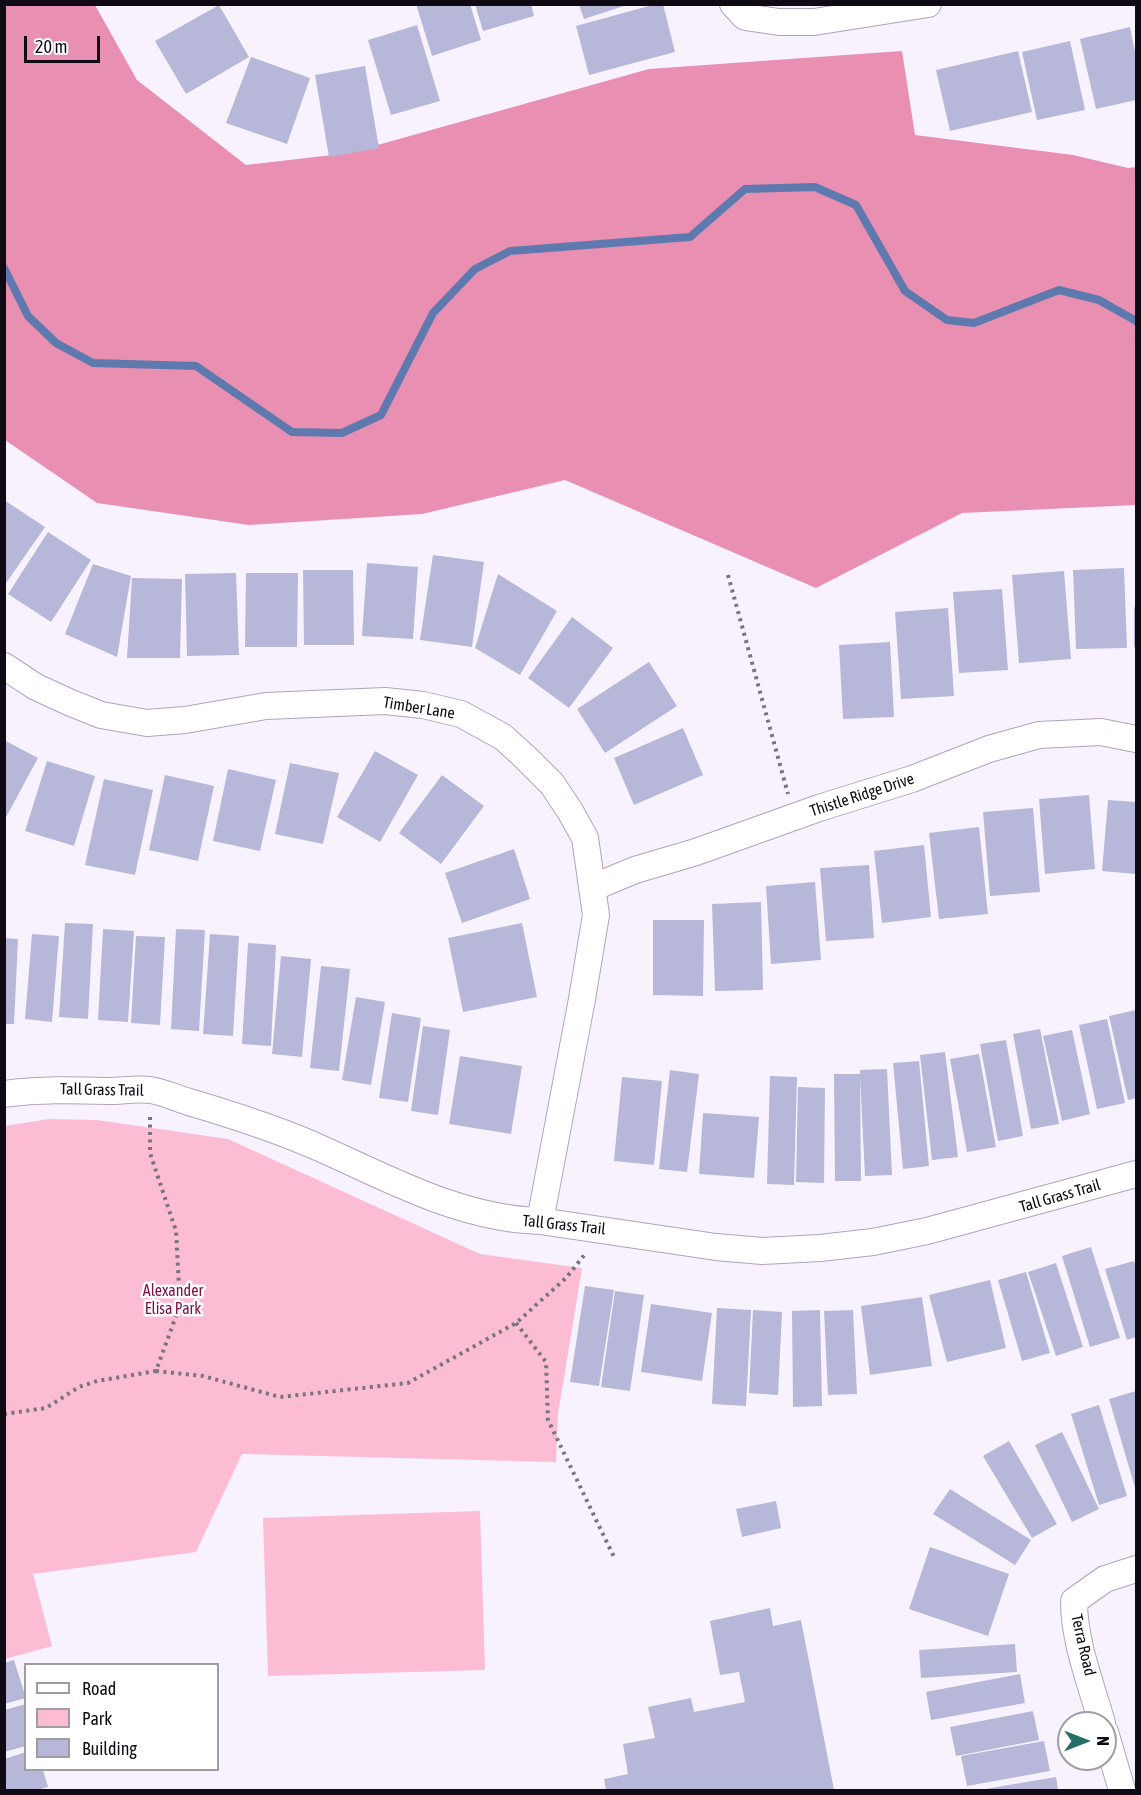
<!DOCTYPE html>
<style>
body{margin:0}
#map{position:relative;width:1141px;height:1795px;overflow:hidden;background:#f8f2ff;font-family:"Asap Condensed",sans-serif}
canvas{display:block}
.frame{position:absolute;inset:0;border:6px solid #0f0a14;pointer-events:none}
.legend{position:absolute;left:24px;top:1663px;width:195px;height:108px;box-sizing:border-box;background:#fff;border:2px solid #9f9da1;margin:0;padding:8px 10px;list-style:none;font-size:18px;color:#0f0a14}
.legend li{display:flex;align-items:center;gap:12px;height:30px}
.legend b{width:30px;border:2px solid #9f9da1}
.north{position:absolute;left:1057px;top:1711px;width:60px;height:60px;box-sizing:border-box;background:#fff;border:2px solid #9f9da1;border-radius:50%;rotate:90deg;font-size:16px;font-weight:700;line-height:24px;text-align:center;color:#0f0a14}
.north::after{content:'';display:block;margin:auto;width:21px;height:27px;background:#256f6a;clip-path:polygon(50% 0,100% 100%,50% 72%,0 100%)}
.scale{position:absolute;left:24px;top:36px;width:76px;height:27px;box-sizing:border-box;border:3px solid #0f0a14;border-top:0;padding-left:8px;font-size:18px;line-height:21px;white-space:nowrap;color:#0f0a14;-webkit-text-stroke:4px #fff;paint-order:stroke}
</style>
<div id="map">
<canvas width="1141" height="1795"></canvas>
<div class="frame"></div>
<ul class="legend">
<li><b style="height:8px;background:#fff"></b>Road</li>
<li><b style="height:16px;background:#fcbdd4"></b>Park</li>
<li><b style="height:16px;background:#b7b8d9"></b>Building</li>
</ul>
<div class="north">N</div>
<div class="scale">20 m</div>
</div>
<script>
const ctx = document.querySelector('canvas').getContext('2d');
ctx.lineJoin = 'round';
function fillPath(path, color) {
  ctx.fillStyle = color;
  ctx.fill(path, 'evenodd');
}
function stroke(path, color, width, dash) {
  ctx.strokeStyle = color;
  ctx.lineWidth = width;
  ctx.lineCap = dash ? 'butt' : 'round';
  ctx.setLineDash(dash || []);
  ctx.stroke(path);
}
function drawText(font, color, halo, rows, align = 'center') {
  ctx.font = font + ' "Asap Condensed",sans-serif';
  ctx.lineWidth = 5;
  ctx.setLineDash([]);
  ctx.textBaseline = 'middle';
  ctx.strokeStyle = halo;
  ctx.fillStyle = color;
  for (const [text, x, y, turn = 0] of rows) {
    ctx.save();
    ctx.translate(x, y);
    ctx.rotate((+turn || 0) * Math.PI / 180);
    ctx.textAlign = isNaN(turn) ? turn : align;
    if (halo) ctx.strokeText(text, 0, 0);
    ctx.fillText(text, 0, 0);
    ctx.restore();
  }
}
const green = new Path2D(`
 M 49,1119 L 97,1120 L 228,1139 L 480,1254 L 582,1268 L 558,1414 L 556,1462 L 242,1454 L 196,1552 L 33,1574 L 52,1646 L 5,1659 L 5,1126 Z
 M 480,1511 L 485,1670 L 268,1676 L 263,1518 Z`);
const forest = new Path2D(`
 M 4,5 L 95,5 L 137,80 L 246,165 L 349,153 L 649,69 L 902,51 L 915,135 L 1073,155 L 1128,168 L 1136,167 L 1136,505 L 962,513 L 816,588 L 565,480 L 422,514 L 249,525 L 97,503 L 5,440 Z`);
const stream = new Path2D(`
 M 4,268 L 28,316 L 56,343 L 93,363 L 196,366 L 292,432 L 342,433 L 381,415 L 433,313 L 475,269 L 510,251 L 690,237 L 745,189 L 815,187 L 856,205 L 905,291 L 947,320 L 974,323 L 1059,290 L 1099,300 L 1136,321`);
const building = new Path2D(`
 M 416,4 L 470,4 L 481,40 L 432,56 Z
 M 475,4 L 531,4 L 534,16 L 483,31 Z
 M 656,4 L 663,4 L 675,52 L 589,75 L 576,26 Z
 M 219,5 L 249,57 L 186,94 L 155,41 Z
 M 579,5 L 627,5 L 584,19 Z
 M 417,25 L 440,101 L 391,115 L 368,40 Z
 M 1130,27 L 1136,57 L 1136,100 L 1096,109 L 1080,39 Z
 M 1070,41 L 1085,110 L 1037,120 L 1022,52 Z
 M 1018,51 L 1032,112 L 950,131 L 936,70 Z
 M 251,57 L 310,78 L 287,144 L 226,123 Z
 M 365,66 L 379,148 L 329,157 L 315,75 Z
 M 4,500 L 45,527 L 4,586 Z
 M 48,532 L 91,560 L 51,622 L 8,594 Z
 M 433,555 L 484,562 L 472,647 L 420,640 Z
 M 367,563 L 418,567 L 413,639 L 362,636 Z
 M 93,564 L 131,576 L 117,657 L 65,634 Z
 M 1124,568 L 1127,648 L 1076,649 L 1073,570 Z
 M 303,570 L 353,570 L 354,645 L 304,645 Z
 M 1064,571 L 1071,659 L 1019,663 L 1012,575 Z
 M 236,573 L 239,655 L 187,656 L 185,574 Z
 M 246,573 L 298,573 L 297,647 L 245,647 Z
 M 498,574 L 557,611 L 520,675 L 475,648 Z
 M 132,578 L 182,579 L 180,658 L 127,658 Z
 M 1002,589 L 1008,670 L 959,673 L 953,592 Z
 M 1134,607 L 1136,607 L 1136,647 L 1134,647 Z
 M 948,608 L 954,696 L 901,699 L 895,612 Z
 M 572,617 L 613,648 L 569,708 L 528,678 Z
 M 890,642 L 894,717 L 843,719 L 839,645 Z
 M 649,662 L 677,706 L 605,753 L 577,709 Z
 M 683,728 L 703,775 L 634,805 L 614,758 Z
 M 4,740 L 38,758 L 4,821 Z
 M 375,751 L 418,775 L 380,842 L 337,817 Z
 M 47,761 L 95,776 L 74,846 L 25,831 Z
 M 290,763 L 339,773 L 323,844 L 275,834 Z
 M 228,769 L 276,780 L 260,851 L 213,841 Z
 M 165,775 L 214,786 L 198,861 L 149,850 Z
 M 442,775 L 484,806 L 441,864 L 399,833 Z
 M 104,779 L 153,790 L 135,875 L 85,865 Z
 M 1089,795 L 1095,869 L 1045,874 L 1039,799 Z
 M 1108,800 L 1136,802 L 1136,874 L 1102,871 Z
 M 1033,808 L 1040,892 L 990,896 L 983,812 Z
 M 979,827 L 988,914 L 939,919 L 929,833 Z
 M 924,845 L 931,917 L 882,923 L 874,851 Z
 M 514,849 L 530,899 L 462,923 L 445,873 Z
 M 869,865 L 874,938 L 826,941 L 820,868 Z
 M 815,882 L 821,960 L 771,964 L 766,886 Z
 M 761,902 L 763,990 L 715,991 L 712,904 Z
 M 653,920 L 704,920 L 703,996 L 653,995 Z
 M 65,923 L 93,924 L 88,1019 L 59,1017 Z
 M 522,923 L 537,997 L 463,1012 L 448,938 Z
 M 103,929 L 134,931 L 128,1022 L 98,1020 Z
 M 176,929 L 205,930 L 199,1031 L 171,1029 Z
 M 32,934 L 59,936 L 52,1022 L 25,1019 Z
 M 210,934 L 239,936 L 233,1036 L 203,1034 Z
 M 136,936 L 165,937 L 160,1025 L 131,1023 Z
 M 4,938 L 18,939 L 14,1024 L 4,1024 Z
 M 248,943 L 276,945 L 271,1046 L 242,1044 Z
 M 281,956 L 311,959 L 302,1057 L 272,1054 Z
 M 321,966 L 350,969 L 339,1071 L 310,1068 Z
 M 356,997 L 385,1002 L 371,1085 L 342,1080 Z
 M 1136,1010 L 1136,1098 L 1128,1100 L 1109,1016 Z
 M 392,1013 L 421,1018 L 408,1102 L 379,1098 Z
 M 1107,1019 L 1125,1103 L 1097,1109 L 1079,1025 Z
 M 423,1026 L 450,1030 L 438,1115 L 411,1111 Z
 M 1040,1029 L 1059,1124 L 1031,1129 L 1013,1034 Z
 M 1072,1030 L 1090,1114 L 1062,1121 L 1043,1036 Z
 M 1006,1040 L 1023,1136 L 998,1141 L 980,1044 Z
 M 945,1052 L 958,1157 L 932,1160 L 920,1055 Z
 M 979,1054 L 996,1147 L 967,1152 L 950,1059 Z
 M 460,1056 L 522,1066 L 511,1134 L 449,1124 Z
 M 919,1061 L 929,1166 L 903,1169 L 893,1063 Z
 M 887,1069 L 892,1175 L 865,1176 L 860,1076 L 861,1181 L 835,1181 L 834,1074 L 860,1074 L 860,1070 Z
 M 670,1070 L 699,1074 L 687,1172 L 659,1169 Z
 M 770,1076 L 797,1077 L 794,1185 L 767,1184 Z
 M 622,1077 L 662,1081 L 654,1165 L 614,1161 Z
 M 798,1087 L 825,1088 L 824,1183 L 796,1182 Z
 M 703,1113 L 759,1117 L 754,1178 L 699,1174 Z
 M 1091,1247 L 1120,1338 L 1090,1347 L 1062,1256 Z
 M 1134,1261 L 1136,1268 L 1136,1337 L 1127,1340 L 1105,1269 Z
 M 1056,1263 L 1083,1347 L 1056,1356 L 1028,1272 Z
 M 1026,1272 L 1050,1353 L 1022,1361 L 998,1280 Z
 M 990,1280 L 1006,1348 L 947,1362 L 929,1295 Z
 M 585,1286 L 614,1290 L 599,1386 L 570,1382 Z
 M 615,1291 L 644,1295 L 630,1391 L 601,1387 Z
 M 922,1297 L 932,1366 L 870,1375 L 861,1306 Z
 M 651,1304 L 712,1313 L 702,1381 L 641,1372 Z
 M 717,1308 L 751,1310 L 746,1406 L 712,1404 Z
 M 753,1310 L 782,1312 L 778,1395 L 749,1393 Z
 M 820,1310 L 822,1406 L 793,1407 L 792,1311 Z
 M 853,1310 L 857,1394 L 828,1395 L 824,1311 Z
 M 1136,1391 L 1136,1491 L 1109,1399 Z
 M 1099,1405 L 1127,1496 L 1099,1505 L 1071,1414 Z
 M 1062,1432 L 1099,1509 L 1072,1522 L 1035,1445 Z
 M 1009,1441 L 1057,1524 L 1032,1538 L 983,1456 Z
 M 950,1489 L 1031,1540 L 1015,1565 L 933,1514 Z
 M 776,1501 L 781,1528 L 742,1537 L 736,1509 Z
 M 930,1547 L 1009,1574 L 988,1636 L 909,1609 Z
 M 770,1608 L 773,1626 L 801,1620 L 834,1790 L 606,1790 L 604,1779 L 628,1774 L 623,1744 L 655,1738 L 648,1707 L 691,1698 L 694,1712 L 745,1702 L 739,1672 L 720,1675 L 710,1621 Z
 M 1015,1644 L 1017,1672 L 921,1678 L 919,1650 Z
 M 14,1660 L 26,1698 L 4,1704 L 4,1663 Z
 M 1020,1674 L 1025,1703 L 931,1720 L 926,1692 Z
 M 26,1704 L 26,1746 L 4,1752 L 4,1710 Z
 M 1033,1711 L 1039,1740 L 956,1756 L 950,1727 Z
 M 1044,1741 L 1050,1771 L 967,1786 L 961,1756 Z
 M 26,1752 L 26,1770 L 43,1770 L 48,1787 L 37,1790 L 4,1790 L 4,1759 Z
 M 1056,1777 L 1058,1790 L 986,1790 L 985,1789 Z`);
const path = new Path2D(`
 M 728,575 L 788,794
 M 516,1323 L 546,1362 L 548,1420 L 615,1559
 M 156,1371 L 203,1376 L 280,1397 L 408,1383 L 516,1323 L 566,1278 L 586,1253
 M 4,1414 L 46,1408 L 79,1387 L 97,1381 L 156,1371 L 180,1305 L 176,1231 L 150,1153 L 150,1115`);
const street = new Path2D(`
 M 733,4 L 745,17 L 779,22 L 814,22 L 928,4
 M 4,666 L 36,687 L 71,703 L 101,715 L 147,723 L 185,720 L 266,706 L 385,701 L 423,705 L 461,714 L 503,737 L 525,757 L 552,784 L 570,811 L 585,838 L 596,915 L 582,999 L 540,1221
 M 592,888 L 635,870 L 696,852 L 819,808 L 912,779 L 989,749 L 1039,735 L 1101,732 L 1136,739
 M 4,1094 C 39,1089 74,1090 109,1091 C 122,1091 137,1088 150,1090 C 163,1092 176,1098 189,1102 C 233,1115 280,1130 322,1149 C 391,1180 462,1219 540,1221 L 716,1247 L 762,1251 L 820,1248 L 873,1242 L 927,1231 L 1136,1174
 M 1102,1723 C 1091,1684 1074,1642 1074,1601 L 1105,1579 L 1136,1569
 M 1105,1732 L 1122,1790`);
const streetNames = [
 ["Timber Lane",419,708,9],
 ["Thistle Ridge Drive",862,795,-18],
 ["Tall Grass Trail",102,1090,1],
 ["Tall Grass Trail",1060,1196,-16],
 ["Tall Grass Trail",564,1225,6],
 ["Terra Road",1083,1645,77]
];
const parkNames = [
 ["Alexander",173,1291],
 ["Elisa Park",173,1309]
];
fillPath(green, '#fcbdd4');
fillPath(forest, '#e88fb2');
stroke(stream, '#5d79ae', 8);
fillPath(building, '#b7b8d9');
stroke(street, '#b1a2c0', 28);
stroke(path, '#7a747f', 4, [3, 4.5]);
stroke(street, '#fff', 26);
drawText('16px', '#0f0a14', '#fff', streetNames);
drawText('16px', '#791047', '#fff', parkNames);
</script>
